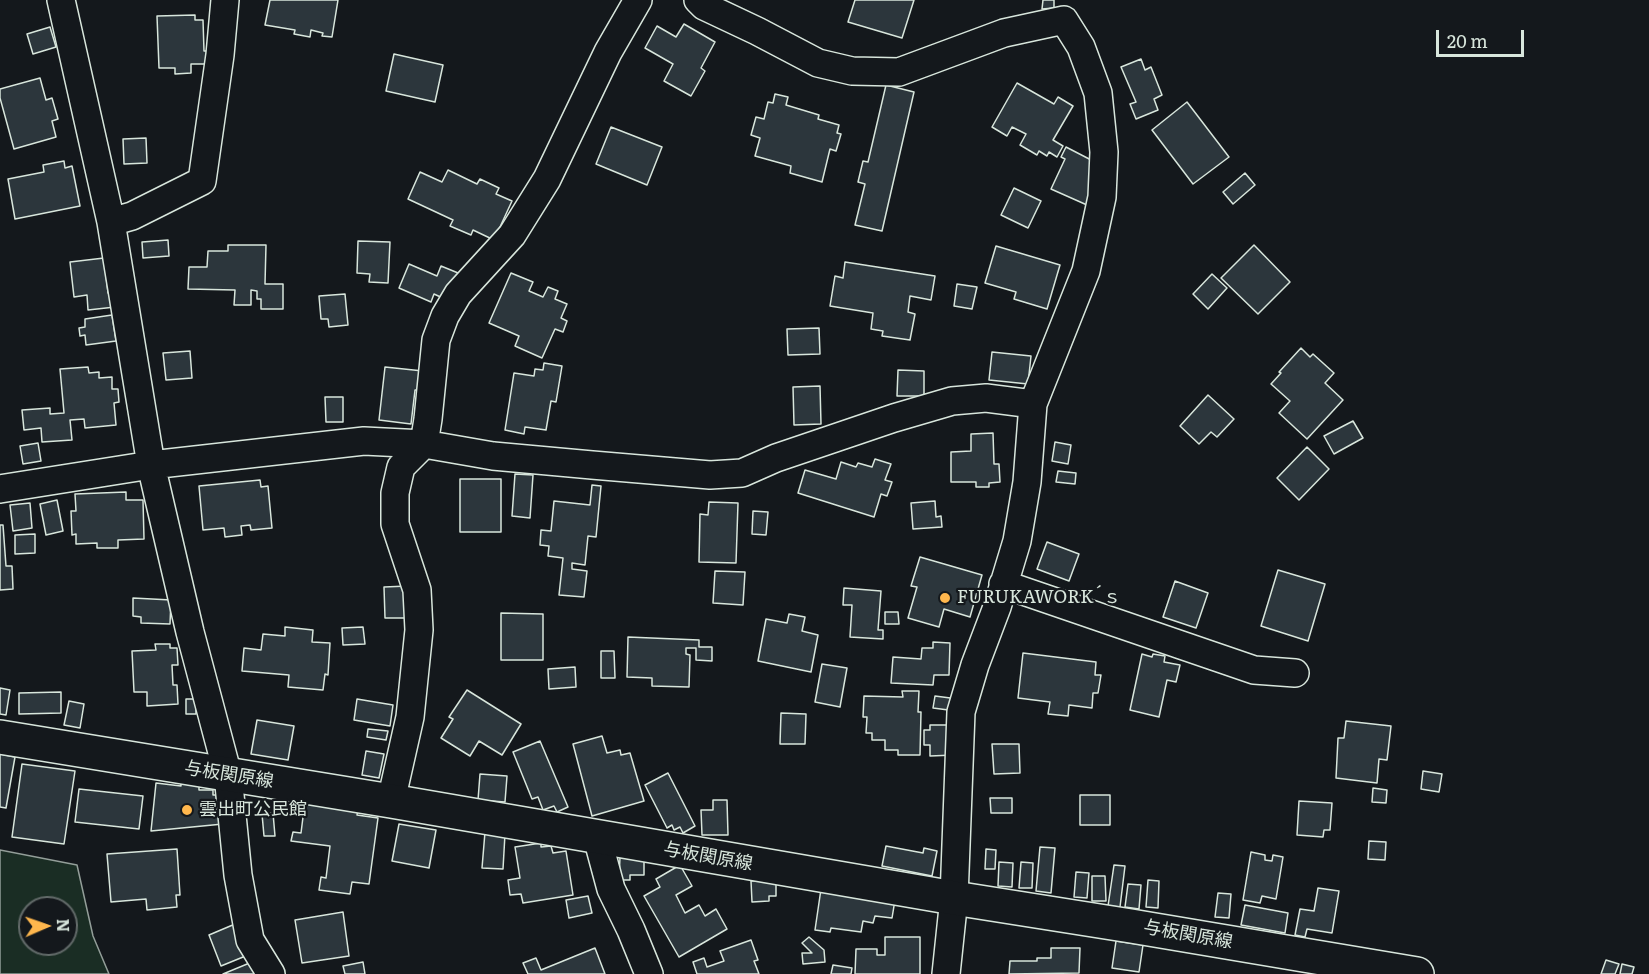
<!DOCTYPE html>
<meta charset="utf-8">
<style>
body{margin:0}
#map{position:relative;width:1649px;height:974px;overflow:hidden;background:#14181c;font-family:Literata,serif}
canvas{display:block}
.north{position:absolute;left:18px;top:896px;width:60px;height:60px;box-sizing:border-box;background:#14181c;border:2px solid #626a69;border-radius:50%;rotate:88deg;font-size:16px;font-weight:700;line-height:24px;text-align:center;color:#d8e6dc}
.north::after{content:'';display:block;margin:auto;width:21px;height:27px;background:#ffb74d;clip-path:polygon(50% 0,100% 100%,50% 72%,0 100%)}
.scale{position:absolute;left:1436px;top:30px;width:88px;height:27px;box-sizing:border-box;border:3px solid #d8e6dc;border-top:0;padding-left:8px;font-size:18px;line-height:21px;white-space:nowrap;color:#d8e6dc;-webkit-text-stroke:4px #14181c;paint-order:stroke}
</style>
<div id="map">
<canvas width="1649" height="974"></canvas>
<div class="north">N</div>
<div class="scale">20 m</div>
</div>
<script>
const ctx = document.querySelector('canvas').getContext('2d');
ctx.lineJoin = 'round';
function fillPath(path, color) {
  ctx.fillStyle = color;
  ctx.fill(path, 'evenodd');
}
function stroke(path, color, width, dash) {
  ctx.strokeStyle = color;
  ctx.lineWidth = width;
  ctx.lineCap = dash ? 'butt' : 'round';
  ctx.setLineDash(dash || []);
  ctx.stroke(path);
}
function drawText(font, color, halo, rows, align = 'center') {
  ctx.font = font + ' Literata,"Noto Sans JP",serif';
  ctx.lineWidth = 4.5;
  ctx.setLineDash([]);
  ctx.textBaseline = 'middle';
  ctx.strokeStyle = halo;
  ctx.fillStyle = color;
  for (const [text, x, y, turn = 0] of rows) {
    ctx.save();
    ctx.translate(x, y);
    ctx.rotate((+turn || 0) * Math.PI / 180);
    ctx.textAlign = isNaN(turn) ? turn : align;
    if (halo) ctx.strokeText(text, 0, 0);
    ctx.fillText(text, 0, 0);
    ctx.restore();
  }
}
const green = new Path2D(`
 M 0,850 L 77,865 L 93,936 L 109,974 L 0,974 ZM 30,908 L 66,908 L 66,944 L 30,944 Z`);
const building = new Path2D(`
 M 270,0 L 338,0 L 332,37 L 322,36 L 323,33 L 311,30 L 310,37 L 294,34 L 295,30 L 265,25 Z
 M 855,0 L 914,0 L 902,38 L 848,22 Z
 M 1043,0 L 1054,0 L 1054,8 L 1042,9 Z
 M 195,15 L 195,20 L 203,20 L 204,51 L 212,51 L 212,64 L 191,64 L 191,73 L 175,74 L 175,68 L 159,68 L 157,16 Z
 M 684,24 L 715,42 L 701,68 L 705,71 L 691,96 L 664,81 L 673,64 L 645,48 L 657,26 L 676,37 Z
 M 50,27 L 56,47 L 33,54 L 27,34 Z
 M 394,54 L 443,65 L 435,102 L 386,91 Z
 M 1141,59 L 1145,70 L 1151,67 L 1162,95 L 1154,99 L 1158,110 L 1136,119 L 1130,104 L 1136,102 L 1121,67 Z
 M 40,78 L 46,100 L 52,98 L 58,119 L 52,121 L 56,137 L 14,149 L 0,98 L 0,89 Z
 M 1017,83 L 1054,104 L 1058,97 L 1073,106 L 1053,140 L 1063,146 L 1057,157 L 1049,152 L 1047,156 L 1039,151 L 1037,155 L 1020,145 L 1026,134 L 1012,127 L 1007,136 L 992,127 Z
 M 886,85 L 914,92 L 882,231 L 855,225 L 865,184 L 858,182 L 863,161 L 868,162 Z
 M 775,94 L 788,97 L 786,105 L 819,115 L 818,119 L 839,125 L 837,133 L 841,134 L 836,151 L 830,149 L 822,182 L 790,173 L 791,166 L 755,156 L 760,138 L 751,135 L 756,117 L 764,119 L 768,102 L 773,103 Z
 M 1187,102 L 1229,157 L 1193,184 L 1152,130 Z
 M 611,127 L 662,147 L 647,185 L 596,164 Z
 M 146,138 L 147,163 L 124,164 L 123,139 Z
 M 1066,147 L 1095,162 L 1087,205 L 1051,189 L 1065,159 L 1061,157 Z
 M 64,161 L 65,168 L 72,166 L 80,206 L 15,219 L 8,179 L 44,172 L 43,165 Z
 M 448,170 L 477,184 L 480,179 L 499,188 L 496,194 L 512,201 L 494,240 L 473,230 L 471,235 L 450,226 L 453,220 L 408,199 L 420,172 L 442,182 Z
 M 1245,173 L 1255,185 L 1233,204 L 1223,192 Z
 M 1014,188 L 1041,201 L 1028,228 L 1001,215 Z
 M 168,240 L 169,256 L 143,258 L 142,242 Z
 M 358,241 L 390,242 L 388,283 L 369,282 L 370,274 L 357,273 Z
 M 228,245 L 266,245 L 265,284 L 283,284 L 283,309 L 261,309 L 261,299 L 257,299 L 257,291 L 251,290 L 251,305 L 234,305 L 235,290 L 188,289 L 189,267 L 207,267 L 208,251 L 228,251 Z
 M 1254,245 L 1290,282 L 1258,314 L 1221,278 Z
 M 996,246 L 1060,265 L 1047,309 L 1014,299 L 1016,292 L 985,283 Z
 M 104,258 L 108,293 L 113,292 L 115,307 L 88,310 L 87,295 L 74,297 L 70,262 Z
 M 845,262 L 935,276 L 931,300 L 910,296 L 908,312 L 915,314 L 910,340 L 882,336 L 883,331 L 871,329 L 873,313 L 830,306 L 835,276 L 843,278 Z
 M 409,264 L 437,276 L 441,266 L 463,275 L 447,300 L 434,294 L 431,302 L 399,288 Z
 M 511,273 L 533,282 L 529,291 L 543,297 L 548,287 L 558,291 L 555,299 L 567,304 L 561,318 L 567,321 L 563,332 L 555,329 L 542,358 L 515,346 L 519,336 L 489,323 Z
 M 1212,274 L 1227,288 L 1208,309 L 1193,294 Z
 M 957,284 L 977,287 L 972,309 L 954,306 Z
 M 345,294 L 348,325 L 329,327 L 328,319 L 321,319 L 319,296 Z
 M 112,315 L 116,341 L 86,345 L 85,335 L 80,336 L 79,328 L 85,327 L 85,319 Z
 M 819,328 L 820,354 L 788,355 L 787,329 Z
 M 1301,348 L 1310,357 L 1313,354 L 1334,373 L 1325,383 L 1343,400 L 1307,439 L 1279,413 L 1290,401 L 1271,384 L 1281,373 L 1279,372 Z
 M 190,351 L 192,378 L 166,380 L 163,353 Z
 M 992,352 L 1031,356 L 1028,384 L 989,380 Z
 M 544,363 L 562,366 L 556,402 L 551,401 L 546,430 L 525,427 L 524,434 L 505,430 L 514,373 L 534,376 L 535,369 L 543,370 Z
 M 88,367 L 89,373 L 99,372 L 99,378 L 112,377 L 112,389 L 118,389 L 119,402 L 114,403 L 116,425 L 85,428 L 84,419 L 70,420 L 72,440 L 42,442 L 41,428 L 24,430 L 22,410 L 50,408 L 50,414 L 64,413 L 60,369 Z
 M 385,367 L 423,371 L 421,390 L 415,390 L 411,424 L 379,420 Z
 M 898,370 L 924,371 L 924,396 L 897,396 Z
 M 820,386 L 821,424 L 794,425 L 793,387 Z
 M 1208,395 L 1234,419 L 1217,437 L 1211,432 L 1199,444 L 1180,426 Z
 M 325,397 L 343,397 L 343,422 L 326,422 Z
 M 1353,421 L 1363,438 L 1334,454 L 1324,436 Z
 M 993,433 L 994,464 L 999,464 L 1000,482 L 989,483 L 989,487 L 976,487 L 976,482 L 951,482 L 951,452 L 971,451 L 971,434 Z
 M 1055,442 L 1071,445 L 1068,464 L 1052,461 Z
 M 38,443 L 41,461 L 23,464 L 20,446 Z
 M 1307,447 L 1329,469 L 1299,500 L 1277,478 Z
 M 875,459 L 891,464 L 885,480 L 892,482 L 887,496 L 881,494 L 874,517 L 798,493 L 805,470 L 836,479 L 841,462 L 856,467 L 858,463 L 872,467 Z
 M 1058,471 L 1076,473 L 1075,484 L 1056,482 Z
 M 515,474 L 533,475 L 530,518 L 512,516 Z
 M 460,479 L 501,479 L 501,532 L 460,532 Z
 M 260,480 L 261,487 L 268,486 L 272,528 L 251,530 L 250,525 L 241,526 L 242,535 L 225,537 L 224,528 L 203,530 L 199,486 Z
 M 592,485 L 601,486 L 596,537 L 588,536 L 585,565 L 572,563 L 572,569 L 587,571 L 584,597 L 559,595 L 563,558 L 548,556 L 549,546 L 540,545 L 541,530 L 551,531 L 554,501 L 590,505 Z
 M 126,492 L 126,500 L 143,500 L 144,539 L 118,540 L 118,548 L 97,548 L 97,543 L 76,544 L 76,534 L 72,535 L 71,511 L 76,511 L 75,494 Z
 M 57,500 L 63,531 L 46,535 L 40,504 Z
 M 935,501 L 936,517 L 941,516 L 942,527 L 913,529 L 911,503 Z
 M 709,502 L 738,503 L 736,563 L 699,562 L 700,514 L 708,515 Z
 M 30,503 L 32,528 L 13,531 L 10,505 Z
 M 753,511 L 768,512 L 766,535 L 752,534 Z
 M 0,525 L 3,525 L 6,566 L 12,566 L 13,589 L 0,590 Z
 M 35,534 L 35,553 L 15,554 L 15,535 Z
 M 1047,542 L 1079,554 L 1069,581 L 1037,569 Z
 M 920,557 L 982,575 L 970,617 L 944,609 L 939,627 L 908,618 L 917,587 L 911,586 Z
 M 1278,570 L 1325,584 L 1308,641 L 1261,626 Z
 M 715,571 L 745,572 L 743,605 L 713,603 Z
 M 1175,581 L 1208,593 L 1196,628 L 1163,617 Z
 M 408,586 L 409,618 L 385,618 L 384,587 Z
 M 844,588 L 881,591 L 878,630 L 883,630 L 883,639 L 850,637 L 852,605 L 843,605 Z
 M 133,598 L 171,600 L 170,624 L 141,623 L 141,617 L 133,616 Z
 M 885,612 L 898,612 L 899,624 L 885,624 Z
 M 501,613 L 543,614 L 543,660 L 501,660 Z
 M 789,614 L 805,617 L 802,631 L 818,635 L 811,672 L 758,661 L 766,619 L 787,623 Z
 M 285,627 L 313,630 L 312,642 L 330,643 L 328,675 L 325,674 L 323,690 L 288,687 L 289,675 L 242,671 L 244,648 L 261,650 L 263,634 L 285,636 Z
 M 363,627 L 365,644 L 343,645 L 342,628 Z
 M 628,637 L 699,640 L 699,647 L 712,647 L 712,661 L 696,660 L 696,648 L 686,648 L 686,654 L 690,655 L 689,687 L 652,686 L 652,678 L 627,677 Z
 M 933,642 L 950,643 L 949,675 L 934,675 L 933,685 L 891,683 L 893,657 L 921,659 L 922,648 L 933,648 Z
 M 155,644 L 170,644 L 170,648 L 177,648 L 178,665 L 172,665 L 173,685 L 177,685 L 178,704 L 147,706 L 147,692 L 134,692 L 132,651 L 156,650 Z
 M 601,651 L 614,651 L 615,678 L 601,678 Z
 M 1023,653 L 1096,662 L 1095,675 L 1101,675 L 1098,693 L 1093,693 L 1092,708 L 1069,705 L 1068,716 L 1048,714 L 1050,702 L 1018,698 Z
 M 1142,654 L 1152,657 L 1153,654 L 1165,656 L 1164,662 L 1180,665 L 1176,682 L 1167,680 L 1159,717 L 1130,710 Z
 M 822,664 L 847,668 L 840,707 L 815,702 Z
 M 575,667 L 576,687 L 549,689 L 548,669 Z
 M 0,688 L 10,690 L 6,715 L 0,714 Z
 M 467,690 L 521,724 L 502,755 L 479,741 L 470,756 L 441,738 L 453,719 L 449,717 Z
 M 902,691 L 919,691 L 918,712 L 921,712 L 920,755 L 898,755 L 898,750 L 885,750 L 885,740 L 872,740 L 872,733 L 866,733 L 867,717 L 863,717 L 864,696 L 903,697 Z
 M 61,692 L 61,713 L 19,714 L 19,693 Z
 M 935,696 L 958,699 L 956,711 L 933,708 Z
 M 186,699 L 196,699 L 196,714 L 186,714 Z
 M 357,699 L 393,705 L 390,726 L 354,720 Z
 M 69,701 L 84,704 L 80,728 L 64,725 Z
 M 781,713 L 806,714 L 805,744 L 780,744 Z
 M 257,720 L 294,726 L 288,760 L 251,754 Z
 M 1346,721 L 1391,726 L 1387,760 L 1379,759 L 1377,783 L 1336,778 L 1338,738 L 1344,738 Z
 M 930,725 L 954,725 L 954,755 L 930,756 L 930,745 L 924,745 L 924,730 L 930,730 Z
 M 368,729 L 388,731 L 386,740 L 367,737 Z
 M 602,736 L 607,753 L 620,750 L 621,755 L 630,753 L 644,801 L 592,816 L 573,744 Z
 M 540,741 L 568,807 L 557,812 L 554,806 L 543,810 L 538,797 L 532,799 L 513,752 Z
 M 992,744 L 1019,744 L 1020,773 L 994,774 Z
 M 366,751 L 384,754 L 379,778 L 362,775 Z
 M 0,754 L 15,757 L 6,808 L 0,807 Z
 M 22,764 L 75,771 L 64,844 L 12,837 Z
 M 1423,771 L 1442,774 L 1439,792 L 1421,789 Z
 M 668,773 L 695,826 L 683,833 L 680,827 L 674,830 L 672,825 L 667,828 L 645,785 Z
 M 480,774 L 507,776 L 505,802 L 478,800 Z
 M 181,780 L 199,783 L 199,790 L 213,790 L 213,795 L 221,795 L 223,824 L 151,831 L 156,783 L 181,786 Z
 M 1373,788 L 1387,790 L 1386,803 L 1372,802 Z
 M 79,789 L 143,796 L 139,829 L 75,822 Z
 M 1080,795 L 1110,795 L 1110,825 L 1080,825 Z
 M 990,798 L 1012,798 L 1012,813 L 991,813 Z
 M 713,800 L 727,800 L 728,835 L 702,835 L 701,810 L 713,810 Z
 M 305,801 L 358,809 L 357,815 L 378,818 L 369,884 L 352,882 L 350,894 L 319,890 L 321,877 L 326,878 L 330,846 L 291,841 L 293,832 L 301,833 Z
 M 1299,801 L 1332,803 L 1330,830 L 1324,830 L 1323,837 L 1297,835 Z
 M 273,813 L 275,836 L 264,836 L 262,814 Z
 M 399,824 L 436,830 L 429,868 L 392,861 Z
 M 485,832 L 505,834 L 503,869 L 482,868 Z
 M 1369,841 L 1386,842 L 1385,860 L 1368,859 Z
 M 541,843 L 541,847 L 551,846 L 553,853 L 566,851 L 573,895 L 523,903 L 521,894 L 510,895 L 508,880 L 520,878 L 515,847 Z
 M 886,846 L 923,853 L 924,848 L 937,851 L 932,876 L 882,866 Z
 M 1040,847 L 1055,848 L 1051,893 L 1036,891 Z
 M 177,849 L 180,895 L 176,895 L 177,907 L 147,910 L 146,899 L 111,902 L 107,854 Z
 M 986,849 L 996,850 L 995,869 L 985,869 Z
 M 1251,852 L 1265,855 L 1265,860 L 1272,861 L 1273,855 L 1283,857 L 1276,899 L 1262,896 L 1260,903 L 1243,900 Z
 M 620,857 L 644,857 L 644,875 L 630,875 L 630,880 L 619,880 Z
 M 999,862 L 1013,863 L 1012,887 L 998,886 Z
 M 1021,862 L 1033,863 L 1032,888 L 1019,888 Z
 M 680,865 L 692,886 L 676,895 L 685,913 L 699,905 L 705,916 L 716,909 L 727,929 L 679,957 L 644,896 L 660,887 L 656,879 Z
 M 1114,865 L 1125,866 L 1120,907 L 1108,906 Z
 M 1076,872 L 1089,873 L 1087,898 L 1074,897 Z
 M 1092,876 L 1105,876 L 1106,901 L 1092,901 Z
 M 776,880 L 776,896 L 769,896 L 769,901 L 752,902 L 751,881 Z
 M 1148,880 L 1159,881 L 1158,908 L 1146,907 Z
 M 1128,884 L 1141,885 L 1139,909 L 1125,907 Z
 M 1318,888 L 1339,891 L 1332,933 L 1307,929 L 1305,937 L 1295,935 L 1300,909 L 1314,911 Z
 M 821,889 L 895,900 L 892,918 L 875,916 L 873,923 L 863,921 L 861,932 L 831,928 L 830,932 L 815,930 Z
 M 1218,893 L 1231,894 L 1229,918 L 1215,917 Z
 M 588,896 L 592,913 L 569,918 L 566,900 Z
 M 1245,905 L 1288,913 L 1285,933 L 1241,925 Z
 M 343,912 L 349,956 L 302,963 L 295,920 Z
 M 235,924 L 248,955 L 221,966 L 209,935 Z
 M 809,937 L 824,950 L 825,962 L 803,964 L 802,953 L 812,953 L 802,943 Z
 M 885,937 L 920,937 L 920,974 L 855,974 L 856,949 L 877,949 L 877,955 L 885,955 Z
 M 751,940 L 758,960 L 754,961 L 759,974 L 697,974 L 693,962 L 704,958 L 707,967 L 724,961 L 720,951 Z
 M 1116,941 L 1143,945 L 1139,972 L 1112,968 Z
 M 595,948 L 605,974 L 528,974 L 523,963 L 536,958 L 541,970 Z
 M 1051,948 L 1080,948 L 1079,973 L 1009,974 L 1010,961 L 1037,961 L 1037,958 L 1051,958 Z
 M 1606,960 L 1619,964 L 1615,974 L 1601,974 Z
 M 252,962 L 256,974 L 223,974 Z
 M 363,962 L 365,974 L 345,974 L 343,966 Z
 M 1622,964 L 1634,967 L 1632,974 L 1620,974 Z
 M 833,965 L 852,968 L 851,974 L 831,974 Z`);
const minor = new Path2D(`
 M 61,0 L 111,222 L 151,465 L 190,632 L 228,775 L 238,875 L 250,940 L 271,974
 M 698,0 L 704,6 L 757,31 L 818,63 L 852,71 L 899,72 L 1004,33 L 1064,20 L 1081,47 L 1098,93 L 1104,152 L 1102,197 L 1086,271 L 1033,404 L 1027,482 L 1017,541 L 997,607 L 975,665 L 961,712 L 954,898 L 946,974
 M 111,222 L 132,216 L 202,181 L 220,55 L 225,0
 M 0,489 L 151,465 L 364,441 L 424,444 L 493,456 L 592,465 L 710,475 L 742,473 L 776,458 L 894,418 L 952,401 L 986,398 L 1033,404
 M 1003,584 L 1254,670 L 1295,673
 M 391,801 L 410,717 L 419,630 L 417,590 L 395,524 L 395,493 L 401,467 L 424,444 L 428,419 L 436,340 L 445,316 L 458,294 L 512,235 L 547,179 L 608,52 L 638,0
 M 597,837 L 611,889 L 631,930 L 649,974`);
const secondary = new Path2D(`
 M 0,737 L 391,801 L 954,898 L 1131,926 L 1417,974`);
const markers = [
 [945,598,6,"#ffb74d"],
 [187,810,6,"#ffb74d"]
];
const poiNames = [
 ["FURUKAWORK´ｓ",957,598],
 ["雲出町公民館",199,810]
];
const streetNames = [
 ["与板関原線",229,775,9],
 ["与板関原線",708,857,10],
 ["与板関原線",1188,935,10]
];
fillPath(green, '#1a2d24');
stroke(green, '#939e99', 1.5);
fillPath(building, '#2c363c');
stroke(building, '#d8e6dc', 1.5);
stroke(minor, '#d8e6dc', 30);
stroke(secondary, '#d8e6dc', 36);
stroke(minor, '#14181c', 27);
stroke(secondary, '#14181c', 33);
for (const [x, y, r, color] of markers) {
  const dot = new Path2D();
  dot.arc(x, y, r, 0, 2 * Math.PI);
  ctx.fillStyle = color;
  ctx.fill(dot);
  stroke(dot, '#14181c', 2);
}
drawText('18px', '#d8e6dc', '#14181c', poiNames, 'left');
drawText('18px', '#d8e6dc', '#14181c', streetNames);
</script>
